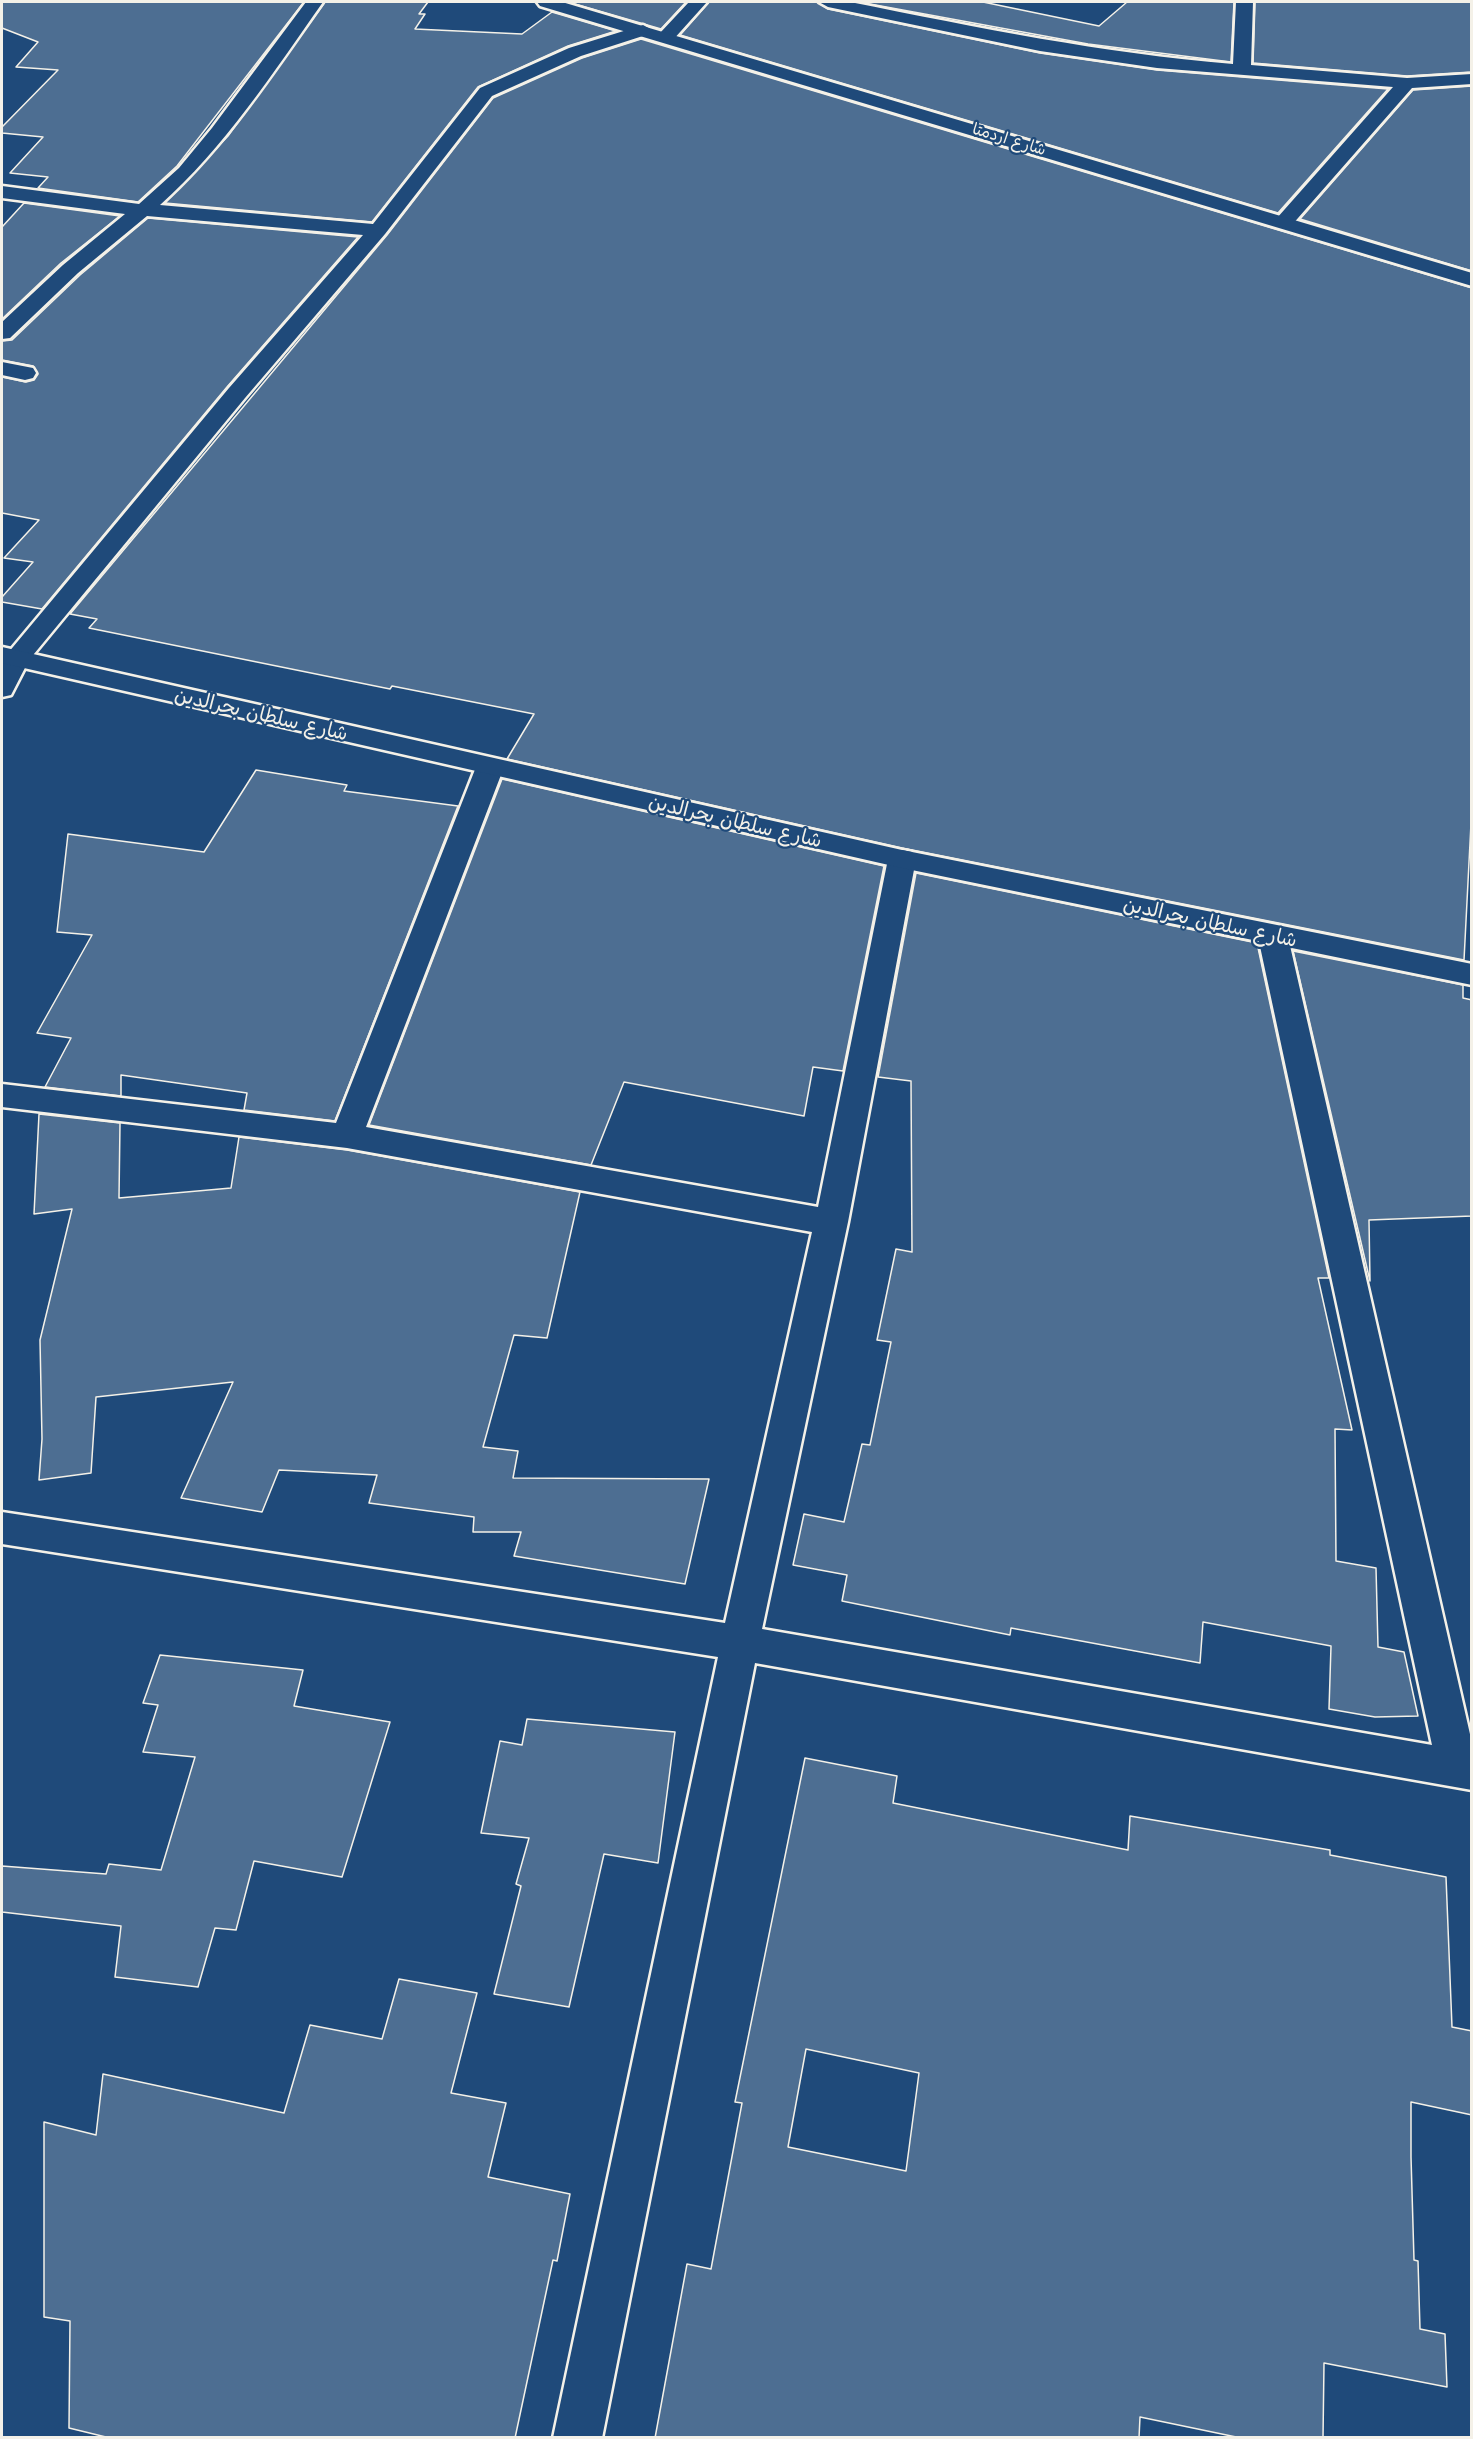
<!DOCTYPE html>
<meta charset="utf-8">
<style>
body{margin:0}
#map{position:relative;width:1473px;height:2439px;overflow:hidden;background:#1f4a7a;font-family:"Comic Neue",sans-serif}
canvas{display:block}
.frame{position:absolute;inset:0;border:3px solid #f4f1e8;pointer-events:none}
</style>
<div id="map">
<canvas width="1473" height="2439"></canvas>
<div class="frame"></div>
</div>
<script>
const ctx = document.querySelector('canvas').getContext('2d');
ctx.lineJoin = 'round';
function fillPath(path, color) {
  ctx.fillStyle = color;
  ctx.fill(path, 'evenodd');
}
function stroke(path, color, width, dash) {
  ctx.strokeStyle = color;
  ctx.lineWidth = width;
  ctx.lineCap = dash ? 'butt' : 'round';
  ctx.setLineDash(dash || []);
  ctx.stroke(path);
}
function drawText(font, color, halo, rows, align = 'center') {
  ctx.font = font + ' "Comic Neue","Playpen Sans Arabic",sans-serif';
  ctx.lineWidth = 4.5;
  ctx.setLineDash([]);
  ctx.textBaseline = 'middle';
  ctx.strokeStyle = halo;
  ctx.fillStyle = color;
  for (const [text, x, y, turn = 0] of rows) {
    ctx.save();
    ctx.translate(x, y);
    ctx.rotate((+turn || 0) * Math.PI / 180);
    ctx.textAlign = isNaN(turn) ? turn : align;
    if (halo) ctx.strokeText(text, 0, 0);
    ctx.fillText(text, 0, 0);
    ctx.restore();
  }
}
const building = new Path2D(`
 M 2,2 L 304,2 L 177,166 L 138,202 L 38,188 L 48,177 L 10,173 L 43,137 L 2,133 L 2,127 L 58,70 L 16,67 L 38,42 L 2,28 Z
 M 325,2 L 428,2 L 419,14 L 425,14 L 415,29 L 522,34 L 552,12 L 616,31 L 568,46 L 478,87 L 372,222 L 165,203 L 228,136 Z
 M 568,2 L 686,2 L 661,29 Z
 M 709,2 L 817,2 L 828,9 L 1040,53 L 1157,70 L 1388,89 L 1278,213 L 680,35 Z
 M 859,2 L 983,2 L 1099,26 L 1127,2 L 1234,2 L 1231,62 L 1088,44 Z
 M 1255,2 L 1472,2 L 1472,72 L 1407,76 L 1253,63 Z
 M 641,39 L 1472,288 L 1472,804 L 1464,960 L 902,848 L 507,759 L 534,714 L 392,686 L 390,689 L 89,628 L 97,619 L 70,614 L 387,235 L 493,98 L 582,58 Z
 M 1472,86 L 1472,271 L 1300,219 L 1413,90 Z
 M 24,203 L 120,216 L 61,263 L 2,319 L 2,227 Z
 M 148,218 L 358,237 L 227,387 L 42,609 L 2,602 L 2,597 L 33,562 L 4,558 L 39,520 L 2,513 L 2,377 L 26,382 L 34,380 L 38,374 L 33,366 L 2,360 L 2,341 L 12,340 L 80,275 Z
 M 256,770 L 347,785 L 344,791 L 458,806 L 335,1121 L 244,1110 L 247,1093 L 121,1075 L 121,1096 L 45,1087 L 71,1038 L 37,1033 L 92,935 L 57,932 L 68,834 L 204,852 Z
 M 502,779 L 884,866 L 843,1071 L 813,1067 L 804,1116 L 624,1082 L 591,1165 L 369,1125 Z
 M 916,873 L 1257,943 L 1329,1278 L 1318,1278 L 1352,1430 L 1335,1429 L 1336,1561 L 1376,1568 L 1378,1647 L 1404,1652 L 1418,1716 L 1375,1717 L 1329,1709 L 1331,1646 L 1203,1622 L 1200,1663 L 1011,1628 L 1010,1635 L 842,1601 L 847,1575 L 793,1565 L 804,1514 L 844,1522 L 862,1444 L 870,1445 L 891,1342 L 877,1340 L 896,1249 L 912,1252 L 911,1081 L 878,1077 Z
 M 1293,951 L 1463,985 L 1463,998 L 1472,1000 L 1472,1216 L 1369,1220 L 1370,1281 Z
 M 39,1114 L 120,1123 L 119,1198 L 231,1188 L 239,1137 L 347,1150 L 580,1192 L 547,1338 L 514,1335 L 483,1447 L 518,1451 L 513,1478 L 709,1479 L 685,1584 L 514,1556 L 521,1532 L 473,1532 L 474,1517 L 369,1503 L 377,1475 L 279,1470 L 262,1512 L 181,1498 L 233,1382 L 96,1397 L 91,1473 L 39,1480 L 42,1439 L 40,1340 L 72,1209 L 34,1214 Z
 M 160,1655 L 303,1670 L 294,1706 L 390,1722 L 342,1877 L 254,1861 L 236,1930 L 215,1928 L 198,1987 L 115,1977 L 121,1926 L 2,1912 L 2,1866 L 106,1874 L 109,1864 L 161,1870 L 195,1757 L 143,1752 L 158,1705 L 143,1703 Z
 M 527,1719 L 675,1732 L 658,1863 L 604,1854 L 569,2007 L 494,1994 L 521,1886 L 516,1884 L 529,1838 L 481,1833 L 500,1741 L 522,1745 Z
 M 805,1758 L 897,1776 L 893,1803 L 1128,1850 L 1130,1816 L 1330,1850 L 1330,1855 L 1446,1877 L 1452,2027 L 1472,2031 L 1472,2115 L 1411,2102 L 1411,2157 L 1414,2260 L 1418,2261 L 1420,2329 L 1445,2334 L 1447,2387 L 1324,2363 L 1323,2438 L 1241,2438 L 1140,2417 L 1139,2438 L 655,2438 L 687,2264 L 711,2269 L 742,2103 L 735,2102 ZM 806,2049 L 919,2073 L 906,2171 L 788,2147 Z
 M 399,1979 L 477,1993 L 451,2093 L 506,2103 L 488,2177 L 570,2194 L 557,2261 L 553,2260 L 515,2438 L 110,2438 L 69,2428 L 70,2321 L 44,2317 L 44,2122 L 96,2135 L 103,2074 L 284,2113 L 310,2025 L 382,2039 Z`);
const street = new Path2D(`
 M 306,2 L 323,2 C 273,73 224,148 160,205 L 373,224 L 480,88 L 569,48 L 643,25 L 652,30 L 649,34 L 581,56 L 492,96 L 385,234 L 245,398 L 29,660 L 11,695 L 2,697 L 2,663 L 8,653 L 229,388 L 363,235 L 147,216 L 78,273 L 10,338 L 2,339 L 2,322 L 63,265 L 125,214 L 2,198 L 2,186 L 139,204 L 179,168 L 212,128 Z
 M 689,2 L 707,2 L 672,41 L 660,41 L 657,37 L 660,33 Z
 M 819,2 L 850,2 C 980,28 1101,53 1233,64 L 1236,2 L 1253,2 L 1251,65 L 1407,78 L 1472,74 L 1472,84 L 1412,88 L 1291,226 L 1277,226 L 1274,222 L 1277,218 L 1393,87 L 1157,68 L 1040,51 L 828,7 Z
 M 2,362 L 33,368 L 36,373 L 33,378 L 25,380 L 2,375 Z
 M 490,758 L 500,761 L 504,767 L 366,1127 L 818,1207 L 888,859 L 892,852 L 902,850 L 912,852 L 916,859 L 848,1222 L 762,1629 L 1432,1745 L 1258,937 L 1263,930 L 1273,927 L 1283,930 L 1288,937 L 1472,1743 L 1472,1790 L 755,1663 L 602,2438 L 553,2438 L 718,1657 L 2,1544 L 2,1512 L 725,1623 L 812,1232 L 347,1148 L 2,1107 L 2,1084 L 336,1123 L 476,767 L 480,761 Z`);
const secondary = new Path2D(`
 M 537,2 L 562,2 L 1472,273 L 1472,286 L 540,6 Z
 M 2,647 L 902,850 L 1472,964 L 1472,985 L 902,868 L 2,663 Z`);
const farStreetnames = [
 ["شارع اردمتا",1009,140,17]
];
const streetNames = [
 ["شارع سلطان بحرالدين",261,715,13],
 ["شارع سلطان بحرالدين",735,822,13],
 ["شارع سلطان بحرالدين",1210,923,12]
];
fillPath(building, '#4d6e92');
stroke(building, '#f4f1e8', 1.5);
stroke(street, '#f4f1e8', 5);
stroke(secondary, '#f4f1e8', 5);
fillPath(street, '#1f4a7a');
fillPath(secondary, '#1f4a7a');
drawText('16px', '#f4f1e8', '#1f4a7a', farStreetnames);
drawText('20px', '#f4f1e8', '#1f4a7a', streetNames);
</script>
